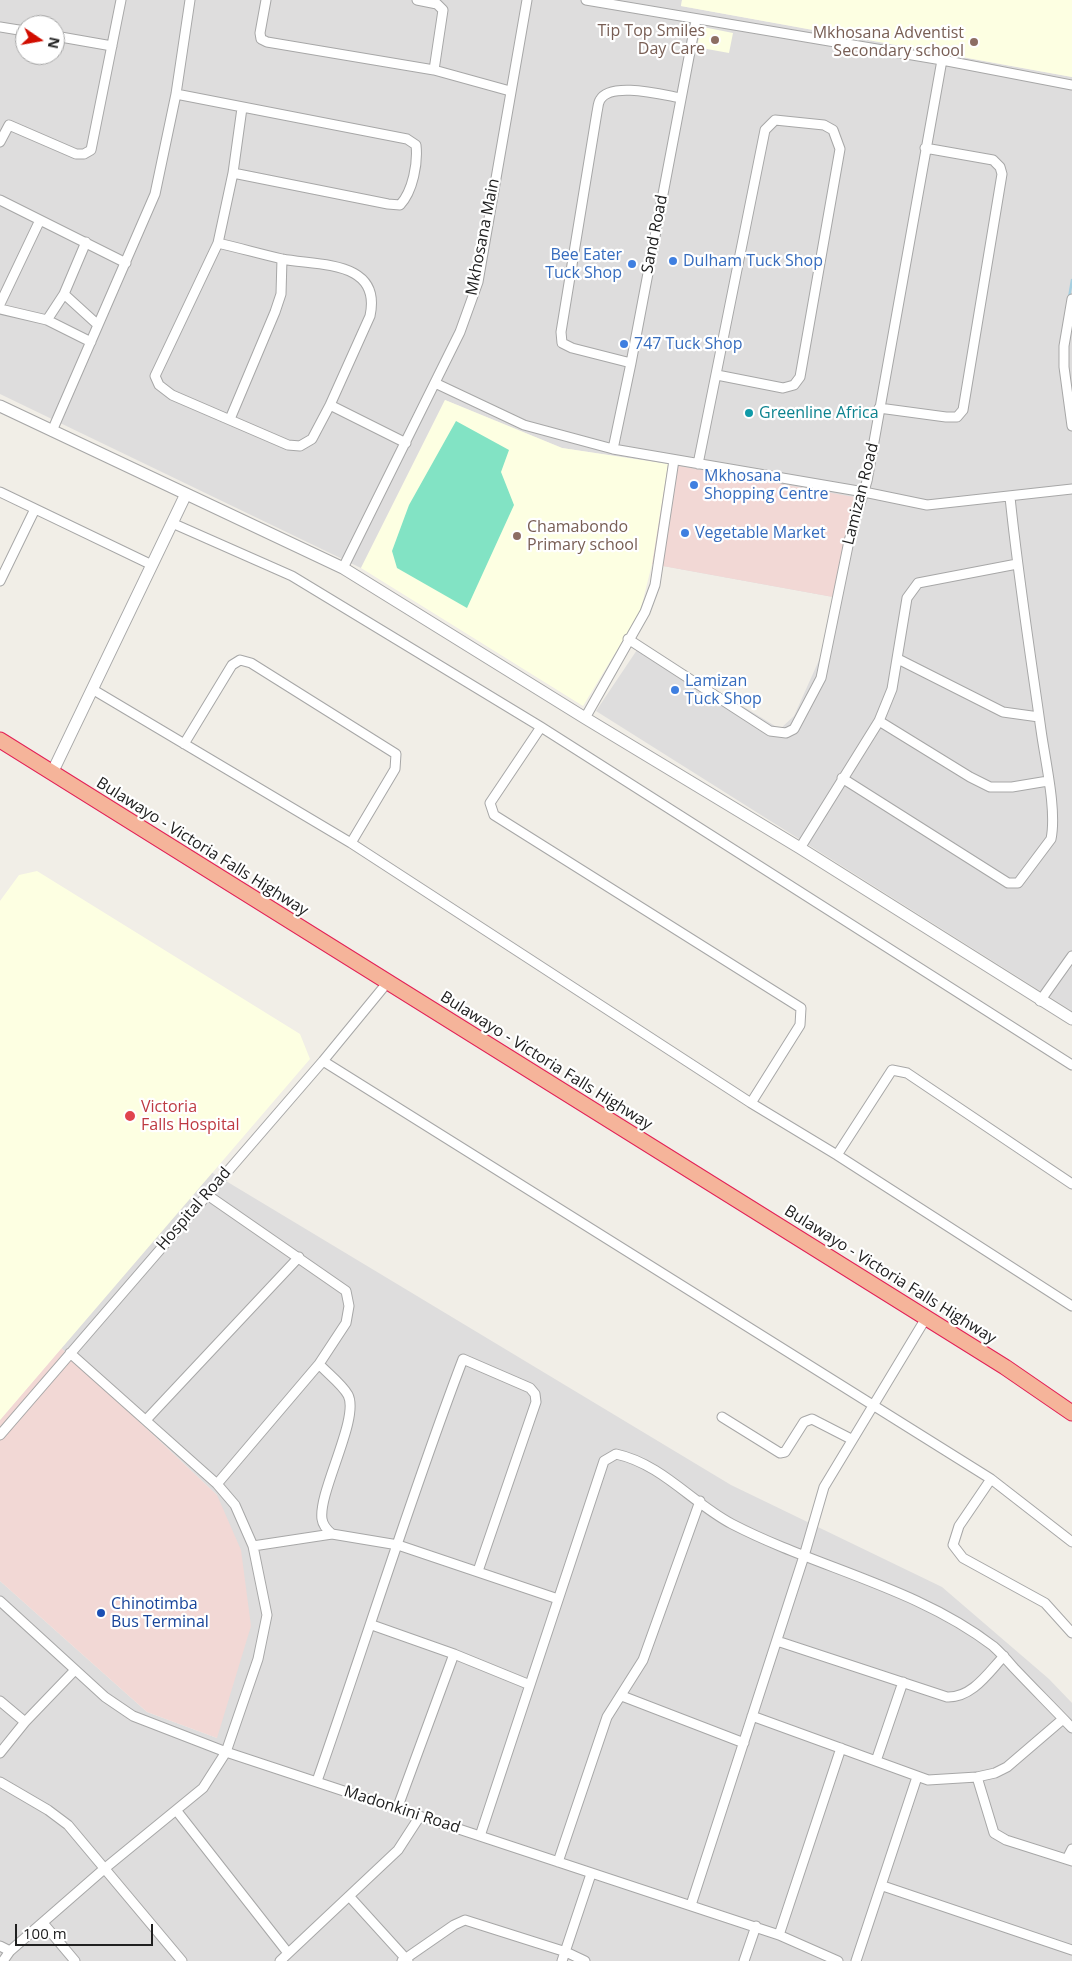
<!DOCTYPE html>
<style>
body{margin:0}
#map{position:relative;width:1072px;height:1961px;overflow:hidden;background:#f1eee7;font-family:"Open Sans",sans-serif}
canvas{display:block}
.north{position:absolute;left:15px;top:15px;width:50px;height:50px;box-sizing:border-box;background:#fff;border:1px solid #a6a6a6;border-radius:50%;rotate:102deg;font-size:14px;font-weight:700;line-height:20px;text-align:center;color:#202020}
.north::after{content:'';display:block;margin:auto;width:18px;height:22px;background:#d10d00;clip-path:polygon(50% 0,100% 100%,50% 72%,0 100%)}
.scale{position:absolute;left:15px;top:1924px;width:138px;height:22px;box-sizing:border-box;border:2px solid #202020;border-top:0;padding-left:6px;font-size:15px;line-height:18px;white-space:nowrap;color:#202020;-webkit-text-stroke:4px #fff;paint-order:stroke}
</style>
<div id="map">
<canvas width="1072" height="1961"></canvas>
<div class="north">N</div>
<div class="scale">100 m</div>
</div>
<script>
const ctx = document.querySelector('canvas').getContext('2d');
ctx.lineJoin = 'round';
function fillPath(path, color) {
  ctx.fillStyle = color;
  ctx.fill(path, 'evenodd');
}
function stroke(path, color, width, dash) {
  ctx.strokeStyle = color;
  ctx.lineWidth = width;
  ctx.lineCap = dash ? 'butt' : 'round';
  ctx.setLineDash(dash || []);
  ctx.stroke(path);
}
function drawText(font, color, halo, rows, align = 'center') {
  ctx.font = font + ' "Open Sans",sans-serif';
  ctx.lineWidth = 4.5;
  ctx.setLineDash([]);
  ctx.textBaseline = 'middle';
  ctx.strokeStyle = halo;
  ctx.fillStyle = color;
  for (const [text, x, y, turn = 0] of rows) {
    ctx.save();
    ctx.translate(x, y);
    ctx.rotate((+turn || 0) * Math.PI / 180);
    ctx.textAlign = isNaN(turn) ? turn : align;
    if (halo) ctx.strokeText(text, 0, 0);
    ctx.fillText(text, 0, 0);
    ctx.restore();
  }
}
const residential = new Path2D(`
 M 0,0 L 682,0 L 681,6 L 1072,77 L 1072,1011 L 596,711 L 641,644 L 780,729 L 794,716 L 820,658 L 833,597 L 652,564 L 668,464 L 562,448 L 445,400 L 361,568 L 0,394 ZM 25,25 L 55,25 L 55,55 L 25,55 Z
 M 211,1172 L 731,1485 L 942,1587 L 1049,1679 L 1072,1703 L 1072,1961 L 0,1961 L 0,1581 L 147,1712 L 217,1738 L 217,1495 L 61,1348 Z`);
const commercial = new Path2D(`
 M 668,464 L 854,497 L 833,597 L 652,564 Z
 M 61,1348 L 217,1495 L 241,1550 L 251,1626 L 217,1738 L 147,1712 L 0,1581 L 0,1420 Z`);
const education = new Path2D(`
 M 682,0 L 1072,0 L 1072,77 L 681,6 Z
 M 703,27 L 733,33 L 729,53 L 696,47 Z
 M 445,400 L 562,448 L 668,464 L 652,564 L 640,612 L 583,706 L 361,568 Z
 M 37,871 L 300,1034 L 310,1059 L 0,1420 L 0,901 L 19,875 Z`);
const pitch = new Path2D(`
 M 456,421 L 509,450 L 501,472 L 514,505 L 467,608 L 397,568 L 392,551 L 409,505 Z`);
const stream = new Path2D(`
 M 1069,298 L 1072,280`);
const minor = new Path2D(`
 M 266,0 L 260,33 L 261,39 L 267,42 L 434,70 L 510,91
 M 417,0 L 437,4 L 443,10 L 434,70
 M 586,0 L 942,60 L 1072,85
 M 0,27 L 25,31
 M 55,36 L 112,46
 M 176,94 L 407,139 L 416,145 C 418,163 413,191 400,205 L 388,204 L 233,173
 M 0,142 L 9,125 L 76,154 L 84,154 L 91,150 L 121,0
 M 0,200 L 126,263
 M 218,243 C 239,248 261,254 282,259 C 319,266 382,260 370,316 L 330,405 L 312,439 L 300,446 L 288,445 L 172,395 L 159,385 L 155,376 L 218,243 L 233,173 L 242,108
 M 64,294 L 98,325
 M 1072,299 L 1064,346 L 1064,367 L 1072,426
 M 0,304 L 40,220
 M 0,309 L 47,320 L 91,342
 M 47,320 L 64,294 L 86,242
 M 631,363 L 572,348 L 562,343 L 561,332 L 597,112 C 598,108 598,103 600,100 C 610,81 663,95 681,98
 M 435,383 L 524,425 L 613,449 L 864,492 L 927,505 L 1072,489
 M 330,405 L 406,443
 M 879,408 L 946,417 L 957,417 L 963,410 L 1002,174 L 1000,167 L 993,160 L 925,148
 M 230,419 L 275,312 L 281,294 L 282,259
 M 52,431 L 155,194 L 176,94 L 190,0
 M 613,449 L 631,363 L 696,20
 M 698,464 L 765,130 L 775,120 L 824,125 L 833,130 L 840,149 L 800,377 L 794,385 L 783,388 L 717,375
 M 0,492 L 152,565
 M 172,523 L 292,576 L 541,727 L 1072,1065
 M 343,568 L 460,332 L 478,282 L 527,0
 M 0,581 L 35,509
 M 628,639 L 770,731 L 786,733 L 794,729 L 821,678 L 849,541 L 867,481 L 942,60
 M 898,659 L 1003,712 L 1039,717
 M 92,689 L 351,843 L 751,1103 L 837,1155 L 1072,1306
 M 585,718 L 645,612 L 655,585 L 674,460
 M 879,721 L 970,777 L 990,787 L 1012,787 L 1048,781
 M 541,727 L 490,803 L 494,815 L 801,1008 L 800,1025 L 751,1103
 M 184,744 L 232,665 L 240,660 L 251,663 L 396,754 L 395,769 L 351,843
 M 842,778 L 1008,883 L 1018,883 L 1051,839 C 1057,810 1045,760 1041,730 C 1030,652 1018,575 1010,497
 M 800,848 L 879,721 L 892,689 L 907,598 L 918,583 L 1017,564
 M 1040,1001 L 1072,956
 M 323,1061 L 991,1479 L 1072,1542
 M 837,1155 L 892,1070 L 907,1073 L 1072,1184
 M 206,1194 L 346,1291 L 349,1306 L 346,1323 L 319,1364 L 217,1484
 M 319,1364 C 327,1373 342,1384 348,1395 C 360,1418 318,1492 322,1519 C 323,1526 327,1530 332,1534
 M 722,1417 L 780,1453 L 785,1452 L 804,1422 L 812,1419 L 851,1439
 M 146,1420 L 299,1257
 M 0,1435 L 323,1061 L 387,983
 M 991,1479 L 959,1526 L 953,1545 L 963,1558 L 1045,1603 L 1072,1633
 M 253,1546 L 332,1534 L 398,1545 L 558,1599
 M 0,1601 L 105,1697 L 133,1716 L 226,1752 L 779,1935 L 838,1961
 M 372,1625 L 454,1654 L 530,1685
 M 777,1641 L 947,1697 C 972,1698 988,1673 1004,1656
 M 622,1696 L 744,1743
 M 0,1701 L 25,1722
 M 752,1716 L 928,1780 L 977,1777 L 995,1773 L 1007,1767 L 1063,1719
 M 0,1753 L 25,1722 L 75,1670
 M 876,1761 L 903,1682
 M 977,1777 L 994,1833 L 1006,1840 L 1072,1861
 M 317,1781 C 366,1641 410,1498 463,1359 L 530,1388 L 535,1394 L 536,1402 L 478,1571
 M 0,1782 L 48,1810 L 68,1825 L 182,1961
 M 397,1809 L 454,1654
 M 176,1810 L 288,1953
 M 480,1836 L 604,1461 L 616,1454 C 662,1464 692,1503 732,1524 C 817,1568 916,1587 993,1646 C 1001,1653 1007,1660 1014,1668 C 1033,1688 1053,1708 1072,1728
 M 1067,1859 L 1072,1849
 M 558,1862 L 607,1717 L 643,1660 L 700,1501
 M 883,1886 L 1072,1950
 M 349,1896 L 408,1961
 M 691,1905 L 804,1556 L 824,1487 L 926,1318
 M 43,1923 L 75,1961
 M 779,1935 L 841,1748
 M 0,1946 L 10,1951
 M 3,1961 L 10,1951 L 104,1869 L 203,1788 L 226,1752 L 258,1659 L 267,1615 L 253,1546 L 235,1505 L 217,1484 L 70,1353
 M 280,1961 L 398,1850 L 420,1816
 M 402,1961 L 454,1925 L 465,1920 L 566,1952 L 585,1961
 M 562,1961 L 591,1874
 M 744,1961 L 756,1926
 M 856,1961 L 917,1777`);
const tertiary = new Path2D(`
 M 0,406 L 343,568 L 585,718 L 800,848 L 1072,1019
 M 52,773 L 186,494`);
const trunk = new Path2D(`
 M 0,740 L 1005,1367 L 1072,1413`);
const markers = [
 [715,40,5,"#8d6e63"],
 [974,42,5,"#8d6e63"],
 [673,261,5,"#3f7fe0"],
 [632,264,5,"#3f7fe0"],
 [624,344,5,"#3f7fe0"],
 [749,413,5,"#0f9aa8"],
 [694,485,5,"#3f7fe0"],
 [685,533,5,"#3f7fe0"],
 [517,536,5,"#8d6e63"],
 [675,690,5,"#3f7fe0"],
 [130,1116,6,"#e0444e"],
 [101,1613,5,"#1a4fb4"]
];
const educationNames = [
 ["Tip Top Smiles",705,31],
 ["Day Care",705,49],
 ["Mkhosana Adventist",964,33],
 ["Secondary school",964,51],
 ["Chamabondo",527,527,"left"],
 ["Primary school",527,545,"left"]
];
const streetNames = [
 ["Sand Road",655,234,-79],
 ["Mkhosana Main",483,237,-79],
 ["Lamizan Road",861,494,-76],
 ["Bulawayo - Victoria Falls Highway",202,847,32],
 ["Bulawayo - Victoria Falls Highway",546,1061,32],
 ["Hospital Road",194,1209,-49],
 ["Bulawayo - Victoria Falls Highway",890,1275,32],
 ["Madonkini Road",402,1810,18]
];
const shopNames = [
 ["Bee Eater",622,255,"right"],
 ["Tuck Shop",622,273,"right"],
 ["Dulham Tuck Shop",683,261],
 ["747 Tuck Shop",634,344],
 ["Mkhosana",704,476],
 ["Shopping Centre",704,494],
 ["Vegetable Market",695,533],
 ["Lamizan",685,681],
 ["Tuck Shop",685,699]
];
const cultureNames = [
 ["Greenline Africa",759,413]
];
const healthNames = [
 ["Victoria",141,1107],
 ["Falls Hospital",141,1125]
];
const transitNames = [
 ["Chinotimba",111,1604],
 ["Bus Terminal",111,1622]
];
fillPath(residential, '#dedddd');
fillPath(commercial, '#f2d8d5');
fillPath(education, '#fdffe2');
fillPath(pitch, '#82e3c4');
stroke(stream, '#a5cfe0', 2.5);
stroke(minor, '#a7a7a7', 11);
stroke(tertiary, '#a7a7a7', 13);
stroke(trunk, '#e32056', 17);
stroke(minor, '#fff', 9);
stroke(tertiary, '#fff', 11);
stroke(trunk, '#f5b49a', 15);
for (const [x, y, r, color] of markers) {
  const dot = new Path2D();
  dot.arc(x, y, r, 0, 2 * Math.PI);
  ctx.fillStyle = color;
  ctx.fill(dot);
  stroke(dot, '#fff', 2);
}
drawText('16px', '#785e54', '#fff', educationNames, 'right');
drawText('16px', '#202020', '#fff', streetNames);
drawText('16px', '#366cbe', '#fff', shopNames, 'left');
drawText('16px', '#0d838f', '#fff', cultureNames, 'left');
drawText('16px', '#be3a42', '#fff', healthNames, 'left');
drawText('16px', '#164399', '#fff', transitNames, 'left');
</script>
